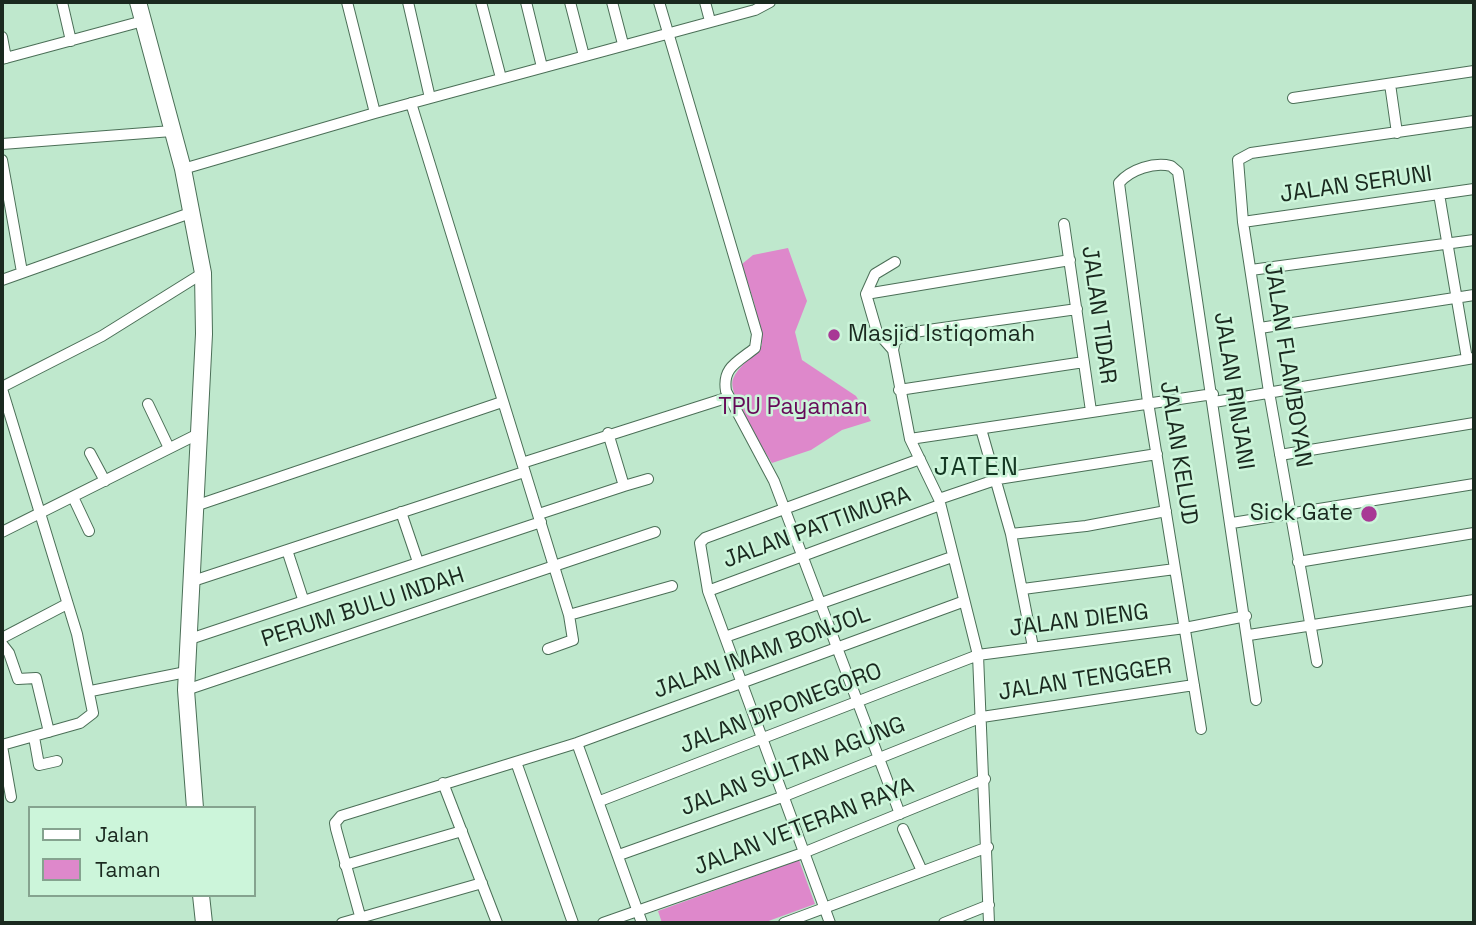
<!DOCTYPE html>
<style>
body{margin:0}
#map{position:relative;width:1476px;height:925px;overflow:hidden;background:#bfe8cd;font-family:"Space Grotesk",sans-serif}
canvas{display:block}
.frame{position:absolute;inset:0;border:4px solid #1a291f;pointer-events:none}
.legend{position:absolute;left:28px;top:806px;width:228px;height:91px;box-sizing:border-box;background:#ccf5da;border:2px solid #85a38f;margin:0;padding:9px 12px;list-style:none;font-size:21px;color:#1a291f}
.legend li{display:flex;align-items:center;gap:14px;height:35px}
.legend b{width:35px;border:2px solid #85a38f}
</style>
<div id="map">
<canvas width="1476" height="925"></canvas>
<div class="frame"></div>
<ul class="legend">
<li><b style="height:9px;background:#fff"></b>Jalan</li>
<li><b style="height:19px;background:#de88cb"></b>Taman</li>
</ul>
</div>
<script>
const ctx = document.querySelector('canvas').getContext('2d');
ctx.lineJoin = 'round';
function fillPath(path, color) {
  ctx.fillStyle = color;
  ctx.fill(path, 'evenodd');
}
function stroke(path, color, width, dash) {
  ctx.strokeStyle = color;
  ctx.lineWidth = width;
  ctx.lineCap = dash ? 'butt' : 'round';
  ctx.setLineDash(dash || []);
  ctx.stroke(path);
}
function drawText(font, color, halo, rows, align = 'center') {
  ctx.font = font + ' "Space Grotesk",sans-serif';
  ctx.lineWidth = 5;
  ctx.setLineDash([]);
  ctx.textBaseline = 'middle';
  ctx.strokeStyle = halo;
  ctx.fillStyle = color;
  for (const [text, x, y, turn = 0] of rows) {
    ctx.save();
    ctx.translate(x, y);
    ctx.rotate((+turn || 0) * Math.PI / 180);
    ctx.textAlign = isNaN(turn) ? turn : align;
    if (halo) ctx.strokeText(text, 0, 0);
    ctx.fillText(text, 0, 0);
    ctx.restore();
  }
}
const green = new Path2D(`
 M 788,248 L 807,301 L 795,332 L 802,360 L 856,396 L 871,421 L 842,430 L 811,450 L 772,463 C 763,447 727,395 733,379 C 738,366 754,356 762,345 L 755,306 L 742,264 L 753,255 Z
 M 799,860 L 815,904 L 763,923 L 662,923 L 658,911 Z`);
const minor = new Path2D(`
 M 62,2 L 71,41
 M 347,2 L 375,113
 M 408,2 L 430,98
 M 481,2 L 501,78
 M 526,2 L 542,67
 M 570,2 L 584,56
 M 612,2 L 623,44
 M 659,2 L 757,334 L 755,348 C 738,362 722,367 726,391 L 774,481 L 900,814
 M 705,2 L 710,21
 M 2,37 L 6,58
 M 2,59 L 143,21
 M 1390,84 L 1397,133
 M 1293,98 L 1474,71
 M 411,103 L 569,615 L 573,640 L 548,649
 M 2,144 L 172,131
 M 2,160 L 22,272
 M 183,169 L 375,113 L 755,10 L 770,2
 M 1439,194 L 1467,359
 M 1243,222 L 1474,189
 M 1064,224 L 1091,411
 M 895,262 L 875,274 L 866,294 L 877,332 L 893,350 L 910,439 L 939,499 L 978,655 L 989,923
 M 1251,270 L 1474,240
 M 2,280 L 193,212
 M 866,294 L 1070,260
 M 1260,328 L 1474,295
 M 893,350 L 895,341 L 907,333 L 1077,309
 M 2,387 L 102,336 L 203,273
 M 2,389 L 77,634 L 93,713 L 80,723 L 2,745
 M 899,390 L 1084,362
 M 1214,402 L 1474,358
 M 148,404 L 169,448
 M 981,429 L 1011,534 L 1033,647
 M 608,433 L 624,486 L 648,479
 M 910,439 L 1213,394
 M 90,453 L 105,481
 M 1280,455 L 1474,423
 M 522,463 L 729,397
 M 73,497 L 89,531
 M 939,499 L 998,479 L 1157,454
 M 195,506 L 502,402
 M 401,512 L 418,562
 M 539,514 L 624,486
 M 1232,523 L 1474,484
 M 2,532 L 198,434
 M 1011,534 L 1086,526 L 1166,511
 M 287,550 L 303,599
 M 1298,562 L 1474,533
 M 190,582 L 524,472
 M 1023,589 L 1175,569
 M 708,591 L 940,505
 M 569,615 L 672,586
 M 1249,635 L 1474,600
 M 725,637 L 952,557
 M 2,638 L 67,604
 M 187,640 L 541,522
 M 2,644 L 9,653 L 18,679 L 36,678 L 49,732
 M 1317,662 L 1269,392 L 1243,222 L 1238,160 L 1251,153 L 1474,121
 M 186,690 L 655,532
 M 91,691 L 186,672
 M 1201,729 L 1148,402 L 1119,183 C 1131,169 1154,162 1171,166 L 1178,172 L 1256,700
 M 34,737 L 39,765 L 57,761
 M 577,743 L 642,923
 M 2,746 L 11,797
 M 516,762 L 573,923
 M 443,783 L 497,923
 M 600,801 L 978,655 L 1185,628 L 1246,616
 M 903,829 L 922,871
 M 619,855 L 782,797 L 982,717 L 1194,685
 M 345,865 L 462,831
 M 342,923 L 482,883
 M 362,923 L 336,829 L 335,823 L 341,816 L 577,743 L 962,602
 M 603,923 L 803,853 L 985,779
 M 784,923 L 988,847
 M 830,923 L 708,591 L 700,543 L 705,538 L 920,459
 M 944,923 L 989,905`);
const secondary = new Path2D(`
 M 138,2 L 183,169 L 203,273 L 204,334 L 186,690 L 195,808
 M 201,895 L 204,923`);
const markers = [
 [834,335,7,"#a83895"],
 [1369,514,9,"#a83895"]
];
const streetNames = [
 ["JALAN SERUNI",1356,185,-8],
 ["JALAN TIDAR",1098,315,82],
 ["JALAN FLAMBOYAN",1287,365,81],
 ["JALAN RINJANI",1233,391,81],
 ["JALAN KELUD",1178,453,81],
 ["JALAN PATTIMURA",817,528,-20],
 ["PERUM BULU INDAH",363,608,-18],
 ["JALAN DIENG",1079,621,-7],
 ["JALAN IMAM BONJOL",762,653,-20],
 ["JALAN TENGGER",1085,680,-9],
 ["JALAN DIPONEGORO",781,709,-21],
 ["JALAN SULTAN AGUNG",793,767,-21],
 ["JALAN VETERAN RAYA",804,827,-21]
];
const poiNames = [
 ["Masjid Istiqomah",848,335],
 ["Sick Gate",1353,514,"right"]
];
const parkNames = [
 ["TPU Payaman",793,408]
];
const quarterNames = [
 ["JATEN",977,468]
];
fillPath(green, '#de88cb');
stroke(minor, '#4b6f57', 12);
stroke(secondary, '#4b6f57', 18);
stroke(minor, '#fff', 10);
stroke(secondary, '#fff', 16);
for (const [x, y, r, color] of markers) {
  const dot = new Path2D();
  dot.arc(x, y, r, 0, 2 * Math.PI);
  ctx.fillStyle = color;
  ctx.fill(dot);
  stroke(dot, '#ccf5da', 2.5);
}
drawText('23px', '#1a291f', '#ccf5da', streetNames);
drawText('23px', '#1a291f', '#ccf5da', poiNames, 'left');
drawText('23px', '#650958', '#ccf5da', parkNames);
ctx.letterSpacing = '2px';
drawText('26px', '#143823', '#ccf5da', quarterNames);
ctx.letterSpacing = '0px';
</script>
